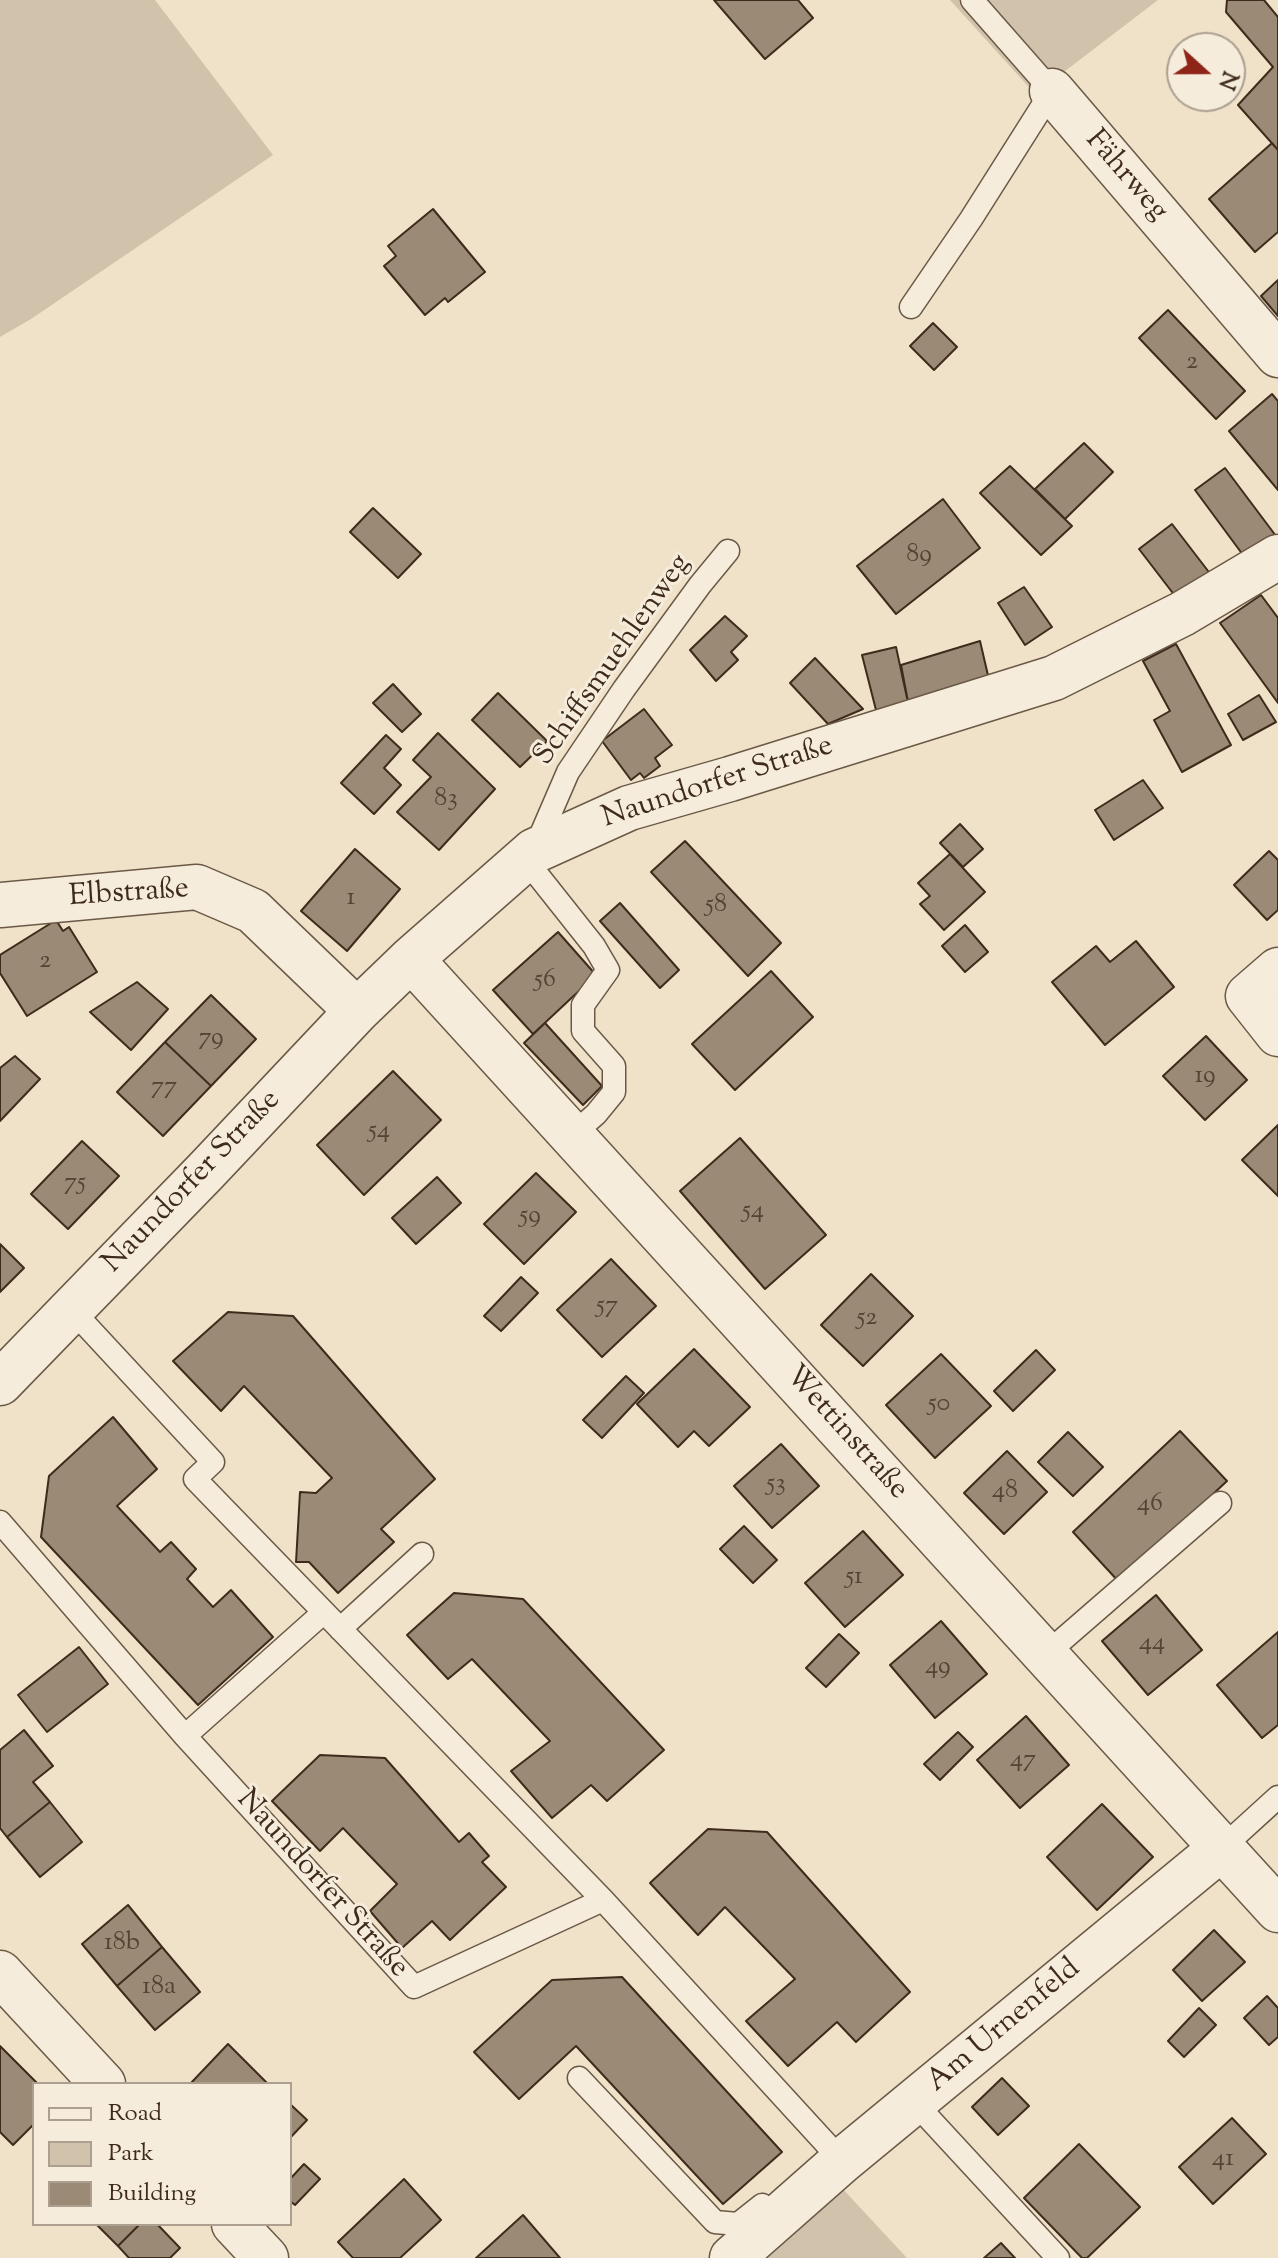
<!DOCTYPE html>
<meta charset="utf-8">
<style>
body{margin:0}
#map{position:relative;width:1278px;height:2258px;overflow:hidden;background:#efe2c9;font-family:"Sorts Mill Goudy",serif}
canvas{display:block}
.legend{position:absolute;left:32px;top:2082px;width:260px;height:144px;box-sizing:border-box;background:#f5ecdc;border:2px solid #ac9f8f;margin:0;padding:10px 14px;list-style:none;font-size:24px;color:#3f2b1b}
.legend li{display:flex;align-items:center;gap:16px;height:40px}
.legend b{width:40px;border:2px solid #ac9f8f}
.north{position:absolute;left:1166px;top:32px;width:80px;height:80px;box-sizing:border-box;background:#f5ecdc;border:2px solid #ac9f8f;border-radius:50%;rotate:111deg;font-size:22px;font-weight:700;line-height:32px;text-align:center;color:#3f2b1b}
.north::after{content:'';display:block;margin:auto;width:28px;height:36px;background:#8f2418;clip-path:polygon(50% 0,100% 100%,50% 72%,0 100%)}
</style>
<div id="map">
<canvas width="1278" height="2258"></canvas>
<ul class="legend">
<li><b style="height:10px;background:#f5ecdc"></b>Road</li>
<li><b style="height:22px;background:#d1c3ab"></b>Park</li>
<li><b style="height:22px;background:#9b8a75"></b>Building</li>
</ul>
<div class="north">N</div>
</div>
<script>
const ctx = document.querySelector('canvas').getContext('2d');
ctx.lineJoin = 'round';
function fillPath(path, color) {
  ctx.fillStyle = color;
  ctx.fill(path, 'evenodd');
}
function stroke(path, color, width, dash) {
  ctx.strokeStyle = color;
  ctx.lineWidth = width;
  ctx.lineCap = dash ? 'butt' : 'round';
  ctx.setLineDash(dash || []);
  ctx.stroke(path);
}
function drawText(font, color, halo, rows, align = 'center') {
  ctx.font = font + ' "Sorts Mill Goudy",serif';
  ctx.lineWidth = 6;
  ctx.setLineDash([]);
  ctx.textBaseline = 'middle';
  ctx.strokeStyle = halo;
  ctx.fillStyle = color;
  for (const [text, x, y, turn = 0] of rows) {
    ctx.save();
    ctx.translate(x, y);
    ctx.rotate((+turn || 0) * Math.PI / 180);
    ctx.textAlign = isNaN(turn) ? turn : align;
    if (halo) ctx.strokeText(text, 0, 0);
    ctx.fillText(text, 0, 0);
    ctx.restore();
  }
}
const green = new Path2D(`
 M 0,0 L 155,0 L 273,155 L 31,319 L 0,337 Z
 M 950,0 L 1158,0 L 1035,94 Z
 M 840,2186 L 907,2258 L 756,2258 Z`);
const building = new Path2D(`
 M 714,0 L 798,0 L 813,18 L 765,59 Z
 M 1227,0 L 1264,0 L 1278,17 L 1278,150 L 1238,105 L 1273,67 L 1226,12 Z
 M 1272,143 L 1278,150 L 1278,232 L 1255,252 L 1209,199 Z
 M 433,209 L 485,272 L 448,302 L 445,298 L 425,315 L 384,266 L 396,256 L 388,246 Z
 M 1278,280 L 1278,316 L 1261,296 Z
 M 1168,310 L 1245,391 L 1216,419 L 1139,338 Z
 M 933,323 L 957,347 L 934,370 L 910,346 Z
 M 1272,394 L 1278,401 L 1278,490 L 1229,431 Z
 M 1084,443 L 1113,472 L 1065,519 L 1035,489 Z
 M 1010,466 L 1072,526 L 1041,555 L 980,493 Z
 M 1225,468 L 1276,536 L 1246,559 L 1195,490 Z
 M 943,499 L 980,548 L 896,614 L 857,566 Z
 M 373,508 L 421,554 L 398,578 L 350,532 Z
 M 1172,524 L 1215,580 L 1182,605 L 1139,549 Z
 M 1024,587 L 1052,627 L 1025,645 L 998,603 Z
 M 1261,595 L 1278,618 L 1278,703 L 1220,623 Z
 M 725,616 L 747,636 L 731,652 L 738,660 L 716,681 L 690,650 Z
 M 980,641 L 990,684 L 909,707 L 901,665 Z
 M 1176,644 L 1231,745 L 1182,772 L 1154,720 L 1170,711 L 1143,661 Z
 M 896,647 L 909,707 L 877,714 L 862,655 Z
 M 815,658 L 863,709 L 828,724 L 790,683 Z
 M 393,684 L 421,714 L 402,732 L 373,703 Z
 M 498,693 L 547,741 L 520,767 L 472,720 Z
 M 1259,695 L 1276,722 L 1243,740 L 1228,714 Z
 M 644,709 L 672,745 L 655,758 L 660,766 L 644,778 L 640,773 L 631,780 L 602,741 Z
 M 438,733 L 495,789 L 439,850 L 397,812 L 431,777 L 413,760 Z
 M 386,735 L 401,749 L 384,768 L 401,785 L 374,814 L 341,783 Z
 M 1143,780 L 1163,808 L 1114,840 L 1095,810 Z
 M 960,824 L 983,849 L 963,867 L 940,843 Z
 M 685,841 L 781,943 L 748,976 L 651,872 Z
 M 355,849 L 400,889 L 347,951 L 301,911 Z
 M 1269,851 L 1278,860 L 1278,910 L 1267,920 L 1234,885 Z
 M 950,854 L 985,892 L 944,930 L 920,904 L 930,896 L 918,883 Z
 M 620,903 L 679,970 L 660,988 L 600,921 Z
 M 56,920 L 63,931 L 69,927 L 97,972 L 27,1016 L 0,973 L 0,955 Z
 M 965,925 L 988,952 L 965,972 L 942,946 Z
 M 558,932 L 596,975 L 533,1034 L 493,990 Z
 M 1136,941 L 1174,987 L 1105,1045 L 1052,982 L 1096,946 L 1110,962 Z
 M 771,971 L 813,1017 L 735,1090 L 692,1044 Z
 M 137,982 L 168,1009 L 131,1050 L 90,1012 Z
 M 211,995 L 256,1039 L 211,1086 L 165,1042 Z
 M 545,1023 L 602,1086 L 583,1105 L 524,1043 Z
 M 1206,1036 L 1247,1080 L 1205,1120 L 1163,1076 Z
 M 165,1042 L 211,1086 L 163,1136 L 117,1092 Z
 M 15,1056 L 40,1079 L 0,1121 L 0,1068 Z
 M 393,1071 L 441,1120 L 364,1195 L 317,1145 Z
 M 1278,1125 L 1278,1196 L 1242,1160 Z
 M 740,1138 L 826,1235 L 765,1289 L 680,1191 Z
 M 82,1141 L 119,1176 L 68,1229 L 31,1194 Z
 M 536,1173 L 576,1212 L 524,1264 L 484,1224 Z
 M 437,1177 L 461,1203 L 416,1244 L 392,1218 Z
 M 0,1244 L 24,1268 L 0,1292 Z
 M 611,1259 L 656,1306 L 602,1357 L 557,1310 Z
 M 871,1274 L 913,1316 L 863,1366 L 821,1325 Z
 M 521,1277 L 538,1293 L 501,1331 L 484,1316 Z
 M 228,1312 L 293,1316 L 435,1479 L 381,1529 L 394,1542 L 338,1593 L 309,1562 L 296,1562 L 300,1492 L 316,1493 L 332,1478 L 244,1386 L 221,1411 L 173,1361 Z
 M 694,1349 L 750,1407 L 709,1446 L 694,1431 L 678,1447 L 637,1404 Z
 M 1036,1350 L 1055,1370 L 1013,1411 L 994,1391 Z
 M 941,1354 L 991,1406 L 935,1458 L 886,1405 Z
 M 626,1376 L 644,1393 L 602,1438 L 583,1420 Z
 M 113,1417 L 157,1469 L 117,1506 L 160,1552 L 171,1542 L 196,1569 L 187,1579 L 213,1607 L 231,1590 L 273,1637 L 198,1705 L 41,1537 L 49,1476 Z
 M 1180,1431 L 1227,1481 L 1119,1582 L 1073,1532 Z
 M 1068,1432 L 1103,1467 L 1073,1496 L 1038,1462 Z
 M 781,1444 L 819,1486 L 772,1528 L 734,1486 Z
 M 1007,1451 L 1047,1492 L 1004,1534 L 964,1493 Z
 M 744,1526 L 777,1560 L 753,1583 L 720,1549 Z
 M 863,1531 L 903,1575 L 845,1627 L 805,1583 Z
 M 454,1593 L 523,1599 L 664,1750 L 607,1801 L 591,1785 L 552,1818 L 511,1771 L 550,1741 L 472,1659 L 448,1679 L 407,1635 Z
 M 1156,1595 L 1202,1650 L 1148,1695 L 1102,1641 Z
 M 941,1621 L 987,1674 L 935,1718 L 890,1665 Z
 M 1278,1632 L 1278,1725 L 1262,1738 L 1217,1685 Z
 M 839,1634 L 859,1653 L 826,1687 L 806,1668 Z
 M 79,1647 L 108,1684 L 47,1732 L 18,1695 Z
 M 1026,1716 L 1069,1765 L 1020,1808 L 977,1760 Z
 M 24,1730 L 53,1766 L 33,1782 L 50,1802 L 7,1837 L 0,1828 L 0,1750 Z
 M 958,1732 L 973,1747 L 940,1780 L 924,1764 Z
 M 320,1755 L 385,1758 L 459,1842 L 469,1833 L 489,1856 L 482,1862 L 506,1887 L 450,1940 L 432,1921 L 402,1948 L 370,1911 L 397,1884 L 343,1828 L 320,1851 L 272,1801 Z
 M 50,1802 L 82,1842 L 40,1877 L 7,1837 Z
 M 1102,1804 L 1153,1857 L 1097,1910 L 1047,1857 Z
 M 708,1829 L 767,1832 L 910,1992 L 856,2042 L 837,2022 L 788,2066 L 746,2021 L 795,1979 L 725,1907 L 698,1935 L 650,1883 Z
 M 128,1905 L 162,1947 L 117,1986 L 82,1944 Z
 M 1214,1930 L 1245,1962 L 1202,2001 L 1173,1970 Z
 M 162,1947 L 200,1992 L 155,2030 L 117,1986 Z
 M 622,1977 L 782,2152 L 723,2204 L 576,2046 L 519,2099 L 474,2052 L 552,1980 Z
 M 1267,1996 L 1278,2008 L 1278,2037 L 1269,2045 L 1244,2018 Z
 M 1199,2008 L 1216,2025 L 1184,2057 L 1168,2041 Z
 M 228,2044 L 267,2083 L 266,2084 L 190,2084 Z
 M 0,2046 L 38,2084 L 34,2084 L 34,2124 L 13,2145 L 0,2132 Z
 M 1002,2078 L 1029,2106 L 998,2135 L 972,2107 Z
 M 290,2104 L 307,2120 L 290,2138 Z
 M 1232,2118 L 1266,2154 L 1213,2204 L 1179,2167 Z
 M 1079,2144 L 1140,2207 L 1087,2258 L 1082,2258 L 1024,2198 Z
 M 304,2164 L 320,2179 L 295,2205 L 290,2201 L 290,2179 Z
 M 404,2179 L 441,2220 L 400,2258 L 353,2258 L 338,2242 Z
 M 523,2215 L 560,2258 L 476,2258 Z
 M 96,2224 L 140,2224 L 118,2246 Z
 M 140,2224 L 157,2224 L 180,2248 L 170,2258 L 129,2258 L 118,2246 Z
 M 1001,2243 L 1015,2258 L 984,2258 Z`);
const service = new Path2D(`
 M 911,307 L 971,219 L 1052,91 L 972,0
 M 536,846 L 568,772 L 624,689 L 700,585 L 728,551
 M 525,859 L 594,946 L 608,970 L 583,1005 L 583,1031 L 614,1066 L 614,1092 L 596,1114 L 572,1135
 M 71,1309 L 213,1462 L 195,1479 L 603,1900 L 842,2161
 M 0,1522 L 185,1736 L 414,1987 L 603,1900
 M 340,1629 L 422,1554
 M 1046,1654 L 1220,1503
 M 185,1736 L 324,1612
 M 1223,1847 L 1278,1797
 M 579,2078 L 715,2222 L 738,2224 L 762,2205
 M 914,2102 L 1058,2258`);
const minor = new Path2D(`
 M 1052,91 L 1278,355
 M 0,905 L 197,887 L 253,911 L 357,1011
 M 411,959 L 1278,1910
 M 1278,970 L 1248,996 L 1278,1034
 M 0,1383 L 206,1171 L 357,1011 L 411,959 L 534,851 L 629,808 L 730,779 L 1054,678 L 1182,614 L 1278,557
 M 0,1973 L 103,2084
 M 234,2224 L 266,2258
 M 732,2258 L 842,2161 L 1223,1847`);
const numberNames = [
 ["2",1192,364],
 ["89",919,557],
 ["83",446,801],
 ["1",351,900],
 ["58",716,907],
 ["2",45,963],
 ["56",545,982],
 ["79",211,1040],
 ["19",1205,1078],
 ["77",164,1089],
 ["54",379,1133],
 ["75",75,1185],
 ["54",753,1213],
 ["59",530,1218],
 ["57",607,1308],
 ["52",867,1320],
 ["50",939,1406],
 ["53",776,1486],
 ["48",1005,1493],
 ["46",1150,1506],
 ["51",854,1579],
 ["44",1152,1645],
 ["49",938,1669],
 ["47",1023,1762],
 ["18b",122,1945],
 ["18a",159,1989],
 ["41",1223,2161]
];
const streetNames = [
 ["Fährweg",1125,177,49],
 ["Schiffsmuehlenweg",614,661,-55],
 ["Naundorfer Straße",718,784,-18],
 ["Elbstraße",129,895,-4],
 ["Naundorfer Straße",193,1183,-46],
 ["Wettinstraße",845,1434,48],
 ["Naundorfer Straße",321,1885,48],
 ["Am Urnenfeld",1005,2027,-40]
];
fillPath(green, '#d1c3ab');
fillPath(building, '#9b8a75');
stroke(building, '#3f2b1b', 2);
stroke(service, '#6b5946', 25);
stroke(minor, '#6b5946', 47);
stroke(service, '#f5ecdc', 22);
stroke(minor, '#f5ecdc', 44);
drawText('26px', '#564332', null, numberNames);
drawText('30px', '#3f2b1b', '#f5ecdc', streetNames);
</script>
